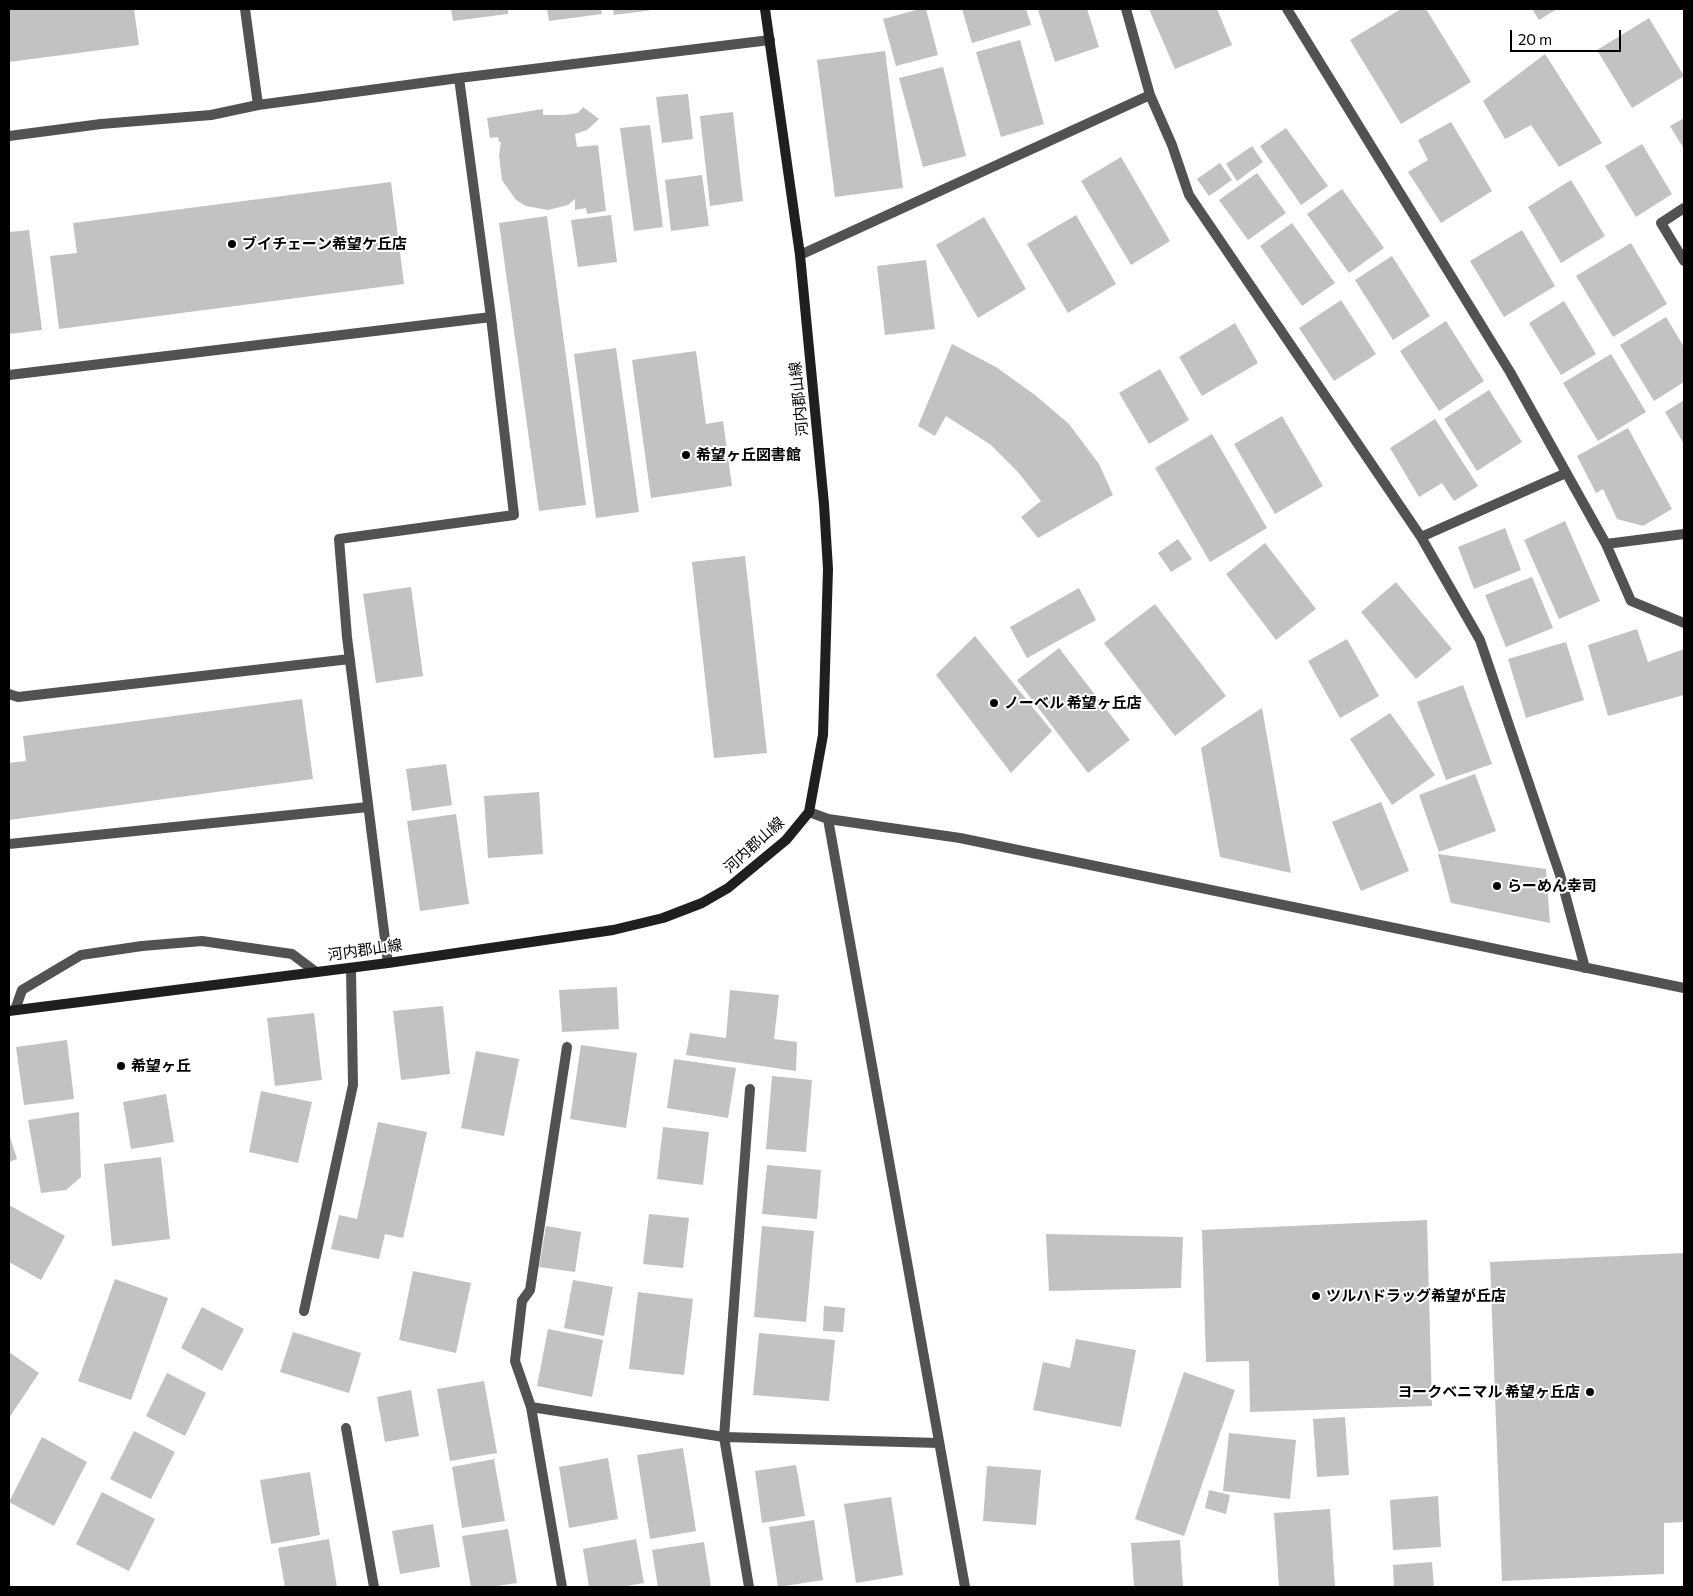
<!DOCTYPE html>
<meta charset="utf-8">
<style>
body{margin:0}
#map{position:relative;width:1693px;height:1596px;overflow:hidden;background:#fff;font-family:Commissioner,sans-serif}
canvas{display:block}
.frame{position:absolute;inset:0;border:10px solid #000;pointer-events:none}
.scale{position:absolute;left:1510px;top:30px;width:111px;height:22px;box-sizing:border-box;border:2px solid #000;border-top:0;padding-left:6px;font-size:15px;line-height:18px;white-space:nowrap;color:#000;-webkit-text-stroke:4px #fff;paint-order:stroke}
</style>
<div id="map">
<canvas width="1693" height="1596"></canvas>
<div class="frame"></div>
<div class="scale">20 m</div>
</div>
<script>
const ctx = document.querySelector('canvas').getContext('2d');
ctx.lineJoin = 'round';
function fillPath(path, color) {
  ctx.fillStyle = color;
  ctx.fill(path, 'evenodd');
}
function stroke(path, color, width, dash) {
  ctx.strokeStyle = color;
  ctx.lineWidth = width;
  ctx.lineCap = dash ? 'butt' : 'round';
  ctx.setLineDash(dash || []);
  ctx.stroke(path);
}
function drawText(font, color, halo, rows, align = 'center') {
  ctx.font = font + ' Commissioner,"Noto Sans JP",sans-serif';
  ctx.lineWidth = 4;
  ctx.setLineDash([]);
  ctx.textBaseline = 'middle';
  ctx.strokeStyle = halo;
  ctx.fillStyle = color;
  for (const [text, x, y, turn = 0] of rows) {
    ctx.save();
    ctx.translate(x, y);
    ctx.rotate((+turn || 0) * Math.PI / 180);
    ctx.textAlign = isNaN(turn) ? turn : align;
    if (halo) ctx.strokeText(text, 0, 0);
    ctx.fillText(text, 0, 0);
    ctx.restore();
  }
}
const building = new Path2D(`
 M 9,9 L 134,9 L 139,45 L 9,62 Z
 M 451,9 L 508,9 L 508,14 L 453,21 Z
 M 547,9 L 601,9 L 602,14 L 549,21 Z
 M 613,9 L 653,9 L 653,10 L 614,15 Z
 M 920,9 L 926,9 L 938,55 L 896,66 L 883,19 Z
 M 962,9 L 1026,9 L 1031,25 L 972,43 Z
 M 1042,9 L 1087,9 L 1099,47 L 1055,62 L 1038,10 Z
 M 1149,9 L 1217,9 L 1232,45 L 1175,69 Z
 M 1401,9 L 1426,9 L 1471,82 L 1401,124 L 1350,40 Z
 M 1532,9 L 1557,9 L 1539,20 Z
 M 1649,18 L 1684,76 L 1632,108 L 1597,50 Z
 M 1020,40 L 1044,124 L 1001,137 L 976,52 Z
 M 885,51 L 903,188 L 835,197 L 817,60 Z
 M 1545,54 L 1602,143 L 1559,167 L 1531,125 L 1505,139 L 1483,101 Z
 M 943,67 L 966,156 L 923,167 L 899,78 Z
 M 688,94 L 693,139 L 662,143 L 656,97 Z
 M 583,107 L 599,119 L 587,130 L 575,134 L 577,147 L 598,145 L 606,211 L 587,214 L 586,208 L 575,210 L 575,199 L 568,205 L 548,210 L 526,206 L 516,200 L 502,180 L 499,155 L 501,142 L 499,142 L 498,137 L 490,138 L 487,118 L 543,109 L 543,115 L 564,115 L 578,113 Z
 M 733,112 L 743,201 L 710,206 L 700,116 Z
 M 1684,118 L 1684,149 L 1670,126 Z
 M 1451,122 L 1492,191 L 1441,223 L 1408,172 L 1428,160 L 1418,140 Z
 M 650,125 L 663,227 L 634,231 L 620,128 Z
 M 1286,128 L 1328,186 L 1301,205 L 1260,146 Z
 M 1642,144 L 1672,194 L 1636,217 L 1605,166 Z
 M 1252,146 L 1263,162 L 1237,181 L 1226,164 Z
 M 1121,157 L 1170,241 L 1131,265 L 1081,181 Z
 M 1220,163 L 1232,180 L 1209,196 L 1197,179 Z
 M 1257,173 L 1286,213 L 1248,240 L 1219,200 Z
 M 702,175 L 709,226 L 671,231 L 665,180 Z
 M 1571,180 L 1605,236 L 1561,263 L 1528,207 Z
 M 391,182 L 404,284 L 59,329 L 50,256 L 77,253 L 73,223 Z
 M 1342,189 L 1384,248 L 1349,273 L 1307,214 Z
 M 611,215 L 617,262 L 578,267 L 571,220 Z
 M 1076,215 L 1116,284 L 1068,313 L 1027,244 Z
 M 547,216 L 586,505 L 539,511 L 499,223 Z
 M 984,217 L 1026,289 L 978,318 L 936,245 Z
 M 1292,223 L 1335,283 L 1302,306 L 1260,246 Z
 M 29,230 L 42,330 L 9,334 L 9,232 Z
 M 1522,230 L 1555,286 L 1504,317 L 1470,261 Z
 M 1631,243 L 1667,304 L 1613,337 L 1576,276 Z
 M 1392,256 L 1430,316 L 1393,340 L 1355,280 Z
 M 926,260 L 935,329 L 885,335 L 877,266 Z
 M 1341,300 L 1376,354 L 1334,381 L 1299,328 Z
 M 1564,301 L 1596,354 L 1561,375 L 1529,323 Z
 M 1666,317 L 1684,347 L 1684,382 L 1654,401 L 1620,345 Z
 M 1446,321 L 1484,381 L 1439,411 L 1400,351 Z
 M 1235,323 L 1258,363 L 1202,396 L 1179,357 Z
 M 952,344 L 996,367 L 1035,395 L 1069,424 L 1099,464 L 1113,495 L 1038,538 L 1021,517 L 1041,501 L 1017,471 L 991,445 L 946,416 L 935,436 L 918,426 Z
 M 616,348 L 639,512 L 596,518 L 574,354 Z
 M 696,351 L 706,424 L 723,421 L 732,486 L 651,498 L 632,360 Z
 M 1611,354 L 1646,412 L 1598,441 L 1563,383 Z
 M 1160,369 L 1189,420 L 1149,444 L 1119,393 Z
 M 1489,390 L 1522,442 L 1477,471 L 1444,419 Z
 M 1684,400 L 1684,444 L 1665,412 Z
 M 1282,416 L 1323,486 L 1275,514 L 1234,444 Z
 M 1435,419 L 1478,486 L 1454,501 L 1442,483 L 1419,497 L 1390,448 Z
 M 1628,428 L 1672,509 L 1643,526 L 1617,519 L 1603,489 L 1596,493 L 1577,456 Z
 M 1212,434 L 1267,528 L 1210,562 L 1155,468 Z
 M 1565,521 L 1600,601 L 1559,619 L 1524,540 Z
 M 1505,528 L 1521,570 L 1474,589 L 1458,547 Z
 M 1178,539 L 1192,559 L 1171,572 L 1158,553 Z
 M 1265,543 L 1316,609 L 1276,640 L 1226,574 Z
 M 745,556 L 767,753 L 714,758 L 692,562 Z
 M 1532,577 L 1553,628 L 1506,647 L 1485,595 Z
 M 1396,582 L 1452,649 L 1416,679 L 1361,612 Z
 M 411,587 L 423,676 L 376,683 L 363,594 Z
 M 1079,588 L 1096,620 L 1027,658 L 1010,627 Z
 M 1155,604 L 1226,696 L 1175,736 L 1104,643 Z
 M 1637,629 L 1648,662 L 1684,649 L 1684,695 L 1608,716 L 1588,645 Z
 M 975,636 L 1052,731 L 1011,773 L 936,675 Z
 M 1347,639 L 1379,696 L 1340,718 L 1308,661 Z
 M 1566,642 L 1584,700 L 1526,718 L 1508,659 Z
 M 1059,648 L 1130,740 L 1088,773 L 1017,680 Z
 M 1463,685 L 1492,764 L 1446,780 L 1417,702 Z
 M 302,699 L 313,779 L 9,820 L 9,763 L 26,761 L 23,736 Z
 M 1262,708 L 1291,873 L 1220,857 L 1201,748 Z
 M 1390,713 L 1435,775 L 1392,805 L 1350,739 Z
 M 446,764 L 452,805 L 412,811 L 406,769 Z
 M 1475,774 L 1496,831 L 1439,852 L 1419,795 Z
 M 539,792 L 543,854 L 488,858 L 484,796 Z
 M 1381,802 L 1409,871 L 1361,891 L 1332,822 Z
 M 456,814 L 469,904 L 420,911 L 407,821 Z
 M 1438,854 L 1546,869 L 1550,923 L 1451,903 Z
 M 617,987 L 619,1029 L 562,1032 L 559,990 Z
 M 730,990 L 779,995 L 774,1039 L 797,1042 L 796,1071 L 686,1055 L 690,1033 L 726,1038 Z
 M 443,1006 L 450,1074 L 401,1080 L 393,1011 Z
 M 314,1013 L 322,1080 L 275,1086 L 267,1018 Z
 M 67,1040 L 74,1099 L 24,1105 L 16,1047 Z
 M 581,1045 L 637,1053 L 626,1128 L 570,1119 Z
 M 476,1051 L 519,1059 L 504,1136 L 461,1128 Z
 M 674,1059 L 736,1068 L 728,1118 L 667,1108 Z
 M 772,1076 L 812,1080 L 806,1152 L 766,1149 Z
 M 261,1091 L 312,1102 L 298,1163 L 249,1152 Z
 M 166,1094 L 174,1142 L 131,1149 L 123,1102 Z
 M 79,1112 L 81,1177 L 66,1190 L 41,1193 L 28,1120 Z
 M 378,1122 L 427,1132 L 403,1238 L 385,1234 L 379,1259 L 331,1249 L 339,1215 L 357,1219 Z
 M 663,1127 L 709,1132 L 703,1185 L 657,1179 Z
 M 9,1134 L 17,1159 L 9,1162 Z
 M 161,1157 L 170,1239 L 112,1246 L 104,1164 Z
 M 767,1165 L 821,1170 L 817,1219 L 762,1214 Z
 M 9,1205 L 65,1236 L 41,1280 L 9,1262 Z
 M 649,1214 L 689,1218 L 683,1268 L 643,1264 Z
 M 1427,1220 L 1432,1406 L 1250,1412 L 1249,1361 L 1206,1362 L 1202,1230 Z
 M 546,1226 L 581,1232 L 575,1272 L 539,1267 Z
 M 762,1226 L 814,1231 L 806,1322 L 754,1317 Z
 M 1046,1234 L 1183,1237 L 1181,1288 L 1049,1291 Z
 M 1684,1253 L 1684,1522 L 1664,1523 L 1664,1574 L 1502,1581 L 1490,1262 Z
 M 413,1271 L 471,1283 L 456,1353 L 399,1340 Z
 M 115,1279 L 168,1298 L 131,1400 L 78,1381 Z
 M 573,1280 L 613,1287 L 604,1336 L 564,1328 Z
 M 638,1292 L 693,1299 L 684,1375 L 629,1369 Z
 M 824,1306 L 845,1308 L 843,1332 L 823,1331 Z
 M 202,1307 L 244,1329 L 222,1371 L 181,1348 Z
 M 548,1329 L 603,1340 L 592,1397 L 537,1386 Z
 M 293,1332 L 361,1353 L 349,1393 L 280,1372 Z
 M 759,1333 L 835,1340 L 829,1401 L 753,1395 Z
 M 1076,1339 L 1136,1350 L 1121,1427 L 1033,1410 L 1043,1362 L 1070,1368 Z
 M 9,1352 L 39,1373 L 9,1418 Z
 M 1184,1372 L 1235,1390 L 1184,1536 L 1135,1519 Z
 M 167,1373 L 206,1393 L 185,1436 L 146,1416 Z
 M 484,1381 L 497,1453 L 450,1461 L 437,1389 Z
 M 411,1390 L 419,1436 L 385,1442 L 377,1397 Z
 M 1345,1417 L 1349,1475 L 1317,1477 L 1313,1419 Z
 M 134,1431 L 175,1452 L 151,1499 L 110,1479 Z
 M 1229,1433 L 1296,1440 L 1290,1499 L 1223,1491 Z
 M 42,1437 L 87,1462 L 54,1526 L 9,1502 Z
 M 683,1448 L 696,1531 L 650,1539 L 637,1455 Z
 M 608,1458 L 618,1519 L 569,1528 L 559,1467 Z
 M 494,1459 L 505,1521 L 462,1528 L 452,1467 Z
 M 796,1465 L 805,1516 L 762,1523 L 755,1471 Z
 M 987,1466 L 1041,1470 L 1036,1525 L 983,1521 Z
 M 310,1472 L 320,1535 L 271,1544 L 260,1480 Z
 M 1209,1490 L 1230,1495 L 1226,1514 L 1205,1508 Z
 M 102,1492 L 155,1519 L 129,1571 L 76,1544 Z
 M 1438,1496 L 1441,1547 L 1393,1550 L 1390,1500 Z
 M 891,1497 L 903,1575 L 856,1583 L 844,1504 Z
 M 1330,1509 L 1335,1587 L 1279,1587 L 1274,1513 Z
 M 814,1520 L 823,1580 L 778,1587 L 769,1527 Z
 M 433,1524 L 440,1567 L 400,1574 L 392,1531 Z
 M 508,1529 L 517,1583 L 490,1587 L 471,1587 L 462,1536 Z
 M 329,1539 L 337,1587 L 285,1587 L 278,1548 Z
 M 636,1539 L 644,1583 L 621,1587 L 589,1587 L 583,1549 Z
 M 1180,1540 L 1183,1587 L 1134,1587 L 1131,1543 Z
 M 704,1542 L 711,1587 L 658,1587 L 652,1550 Z
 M 1432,1562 L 1434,1587 L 1394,1587 L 1393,1565 Z`);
const minor = new Path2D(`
 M 245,9 L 258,105
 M 1287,9 L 1510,372 L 1606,544 L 1684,534
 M 1150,95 L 1172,145 L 1189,195 L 1421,537 L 1480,640 L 1560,875 L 1585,968
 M 9,136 L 101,124 L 211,115 L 258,105 L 459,78 L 770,40
 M 1684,208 L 1661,223 L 1684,261
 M 800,255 L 1150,95 L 1126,9
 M 9,375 L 491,317
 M 1421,537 L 1566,473
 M 1606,544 L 1631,601 L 1684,623
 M 9,694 L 18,697 L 350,659
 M 9,844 L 368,807
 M 388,963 L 347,637 L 339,539 L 514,515 L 491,317 L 459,78
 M 15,1010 L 22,990 L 81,955 L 142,946 L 202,941 L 292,954 L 316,972
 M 304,1311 L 353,1085 L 351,968
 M 531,1407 L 515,1361 L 522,1301 L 530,1290 L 567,1047
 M 346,1428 L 374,1587
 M 562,1587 L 531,1407 L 724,1437 L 939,1443
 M 749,1587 L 724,1437 L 750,1089`);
const tertiary = new Path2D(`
 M 809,812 L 828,819 L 965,1587
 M 828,819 L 960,838 L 1684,988`);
const secondary = new Path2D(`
 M 9,1011 L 388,963 L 613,930 L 663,918 L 702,903 L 728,888 L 786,840 L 809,812 L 823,735 L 828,569 L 824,504 L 800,255 L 765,9`);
const markers = [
 [232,244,5,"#000"],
 [686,455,5,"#000"],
 [994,703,5,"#000"],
 [1497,886,5,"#000"],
 [121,1066,5,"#000"],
 [1316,1296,5,"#000"],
 [1590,1392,5,"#000"]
];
const poiNames = [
 ["ブイチェーン希望ケ丘店",242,244],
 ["希望ヶ丘図書館",696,455],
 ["ノーベル 希望ヶ丘店",1004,703],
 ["らーめん幸司",1507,886],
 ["希望ヶ丘",131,1066],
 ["ツルハドラッグ希望が丘店",1326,1296],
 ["ヨークベニマル 希望ヶ丘店",1580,1392,"right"]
];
const streetNames = [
 ["河内郡山線",799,399,-96],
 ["河内郡山線",754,845,-42],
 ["河内郡山線",365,950,-8]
];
fillPath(building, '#c2c2c2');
stroke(minor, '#525252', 10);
stroke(tertiary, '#525252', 10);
stroke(secondary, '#1f1f1f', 10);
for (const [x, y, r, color] of markers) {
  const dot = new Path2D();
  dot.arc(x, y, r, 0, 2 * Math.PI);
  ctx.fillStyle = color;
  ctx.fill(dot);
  stroke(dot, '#fff', 2);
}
drawText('bold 15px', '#000', '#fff', poiNames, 'left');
drawText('15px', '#000', '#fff', streetNames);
</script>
